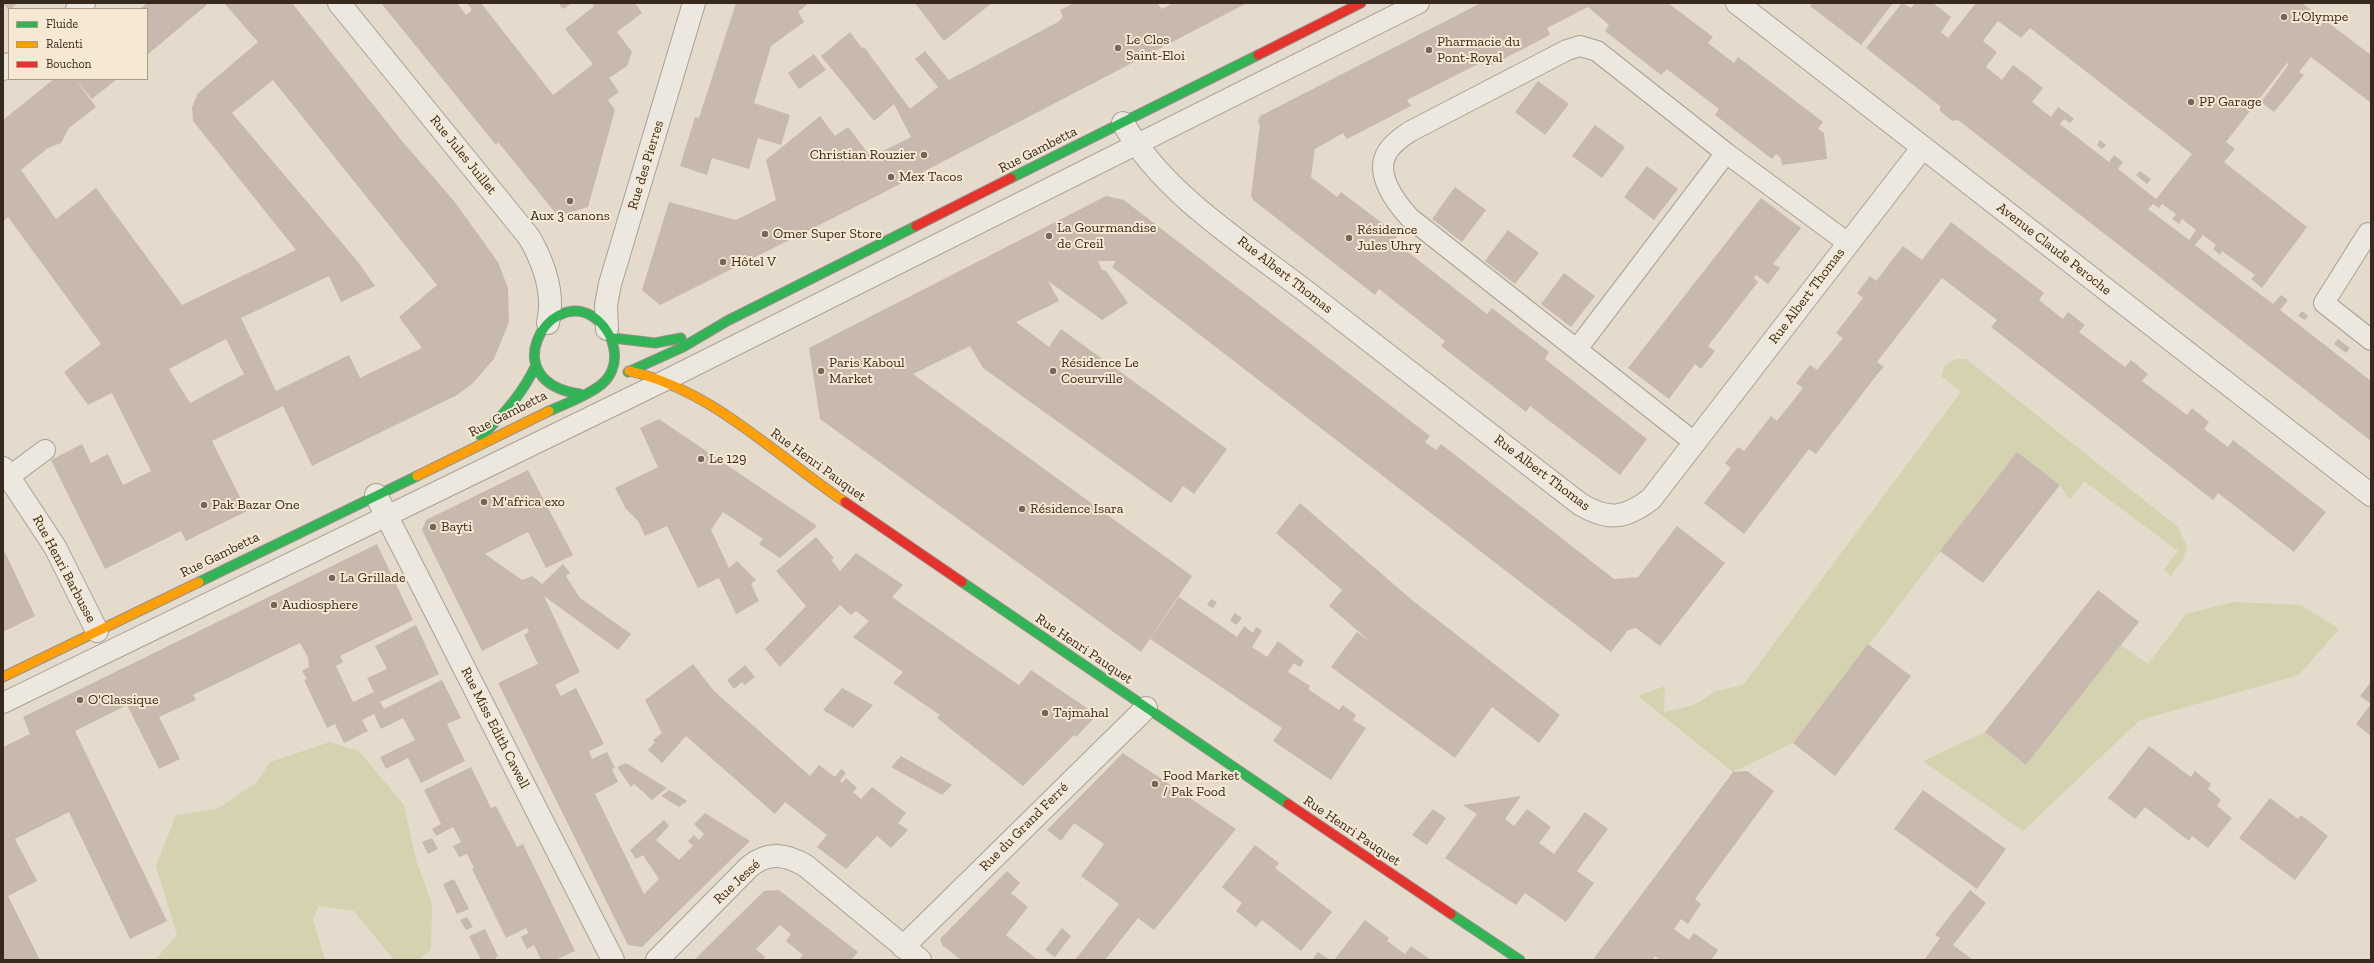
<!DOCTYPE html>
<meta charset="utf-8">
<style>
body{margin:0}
#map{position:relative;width:2374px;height:963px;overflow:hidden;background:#e4dbcd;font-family:"Zilla Slab",serif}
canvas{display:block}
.frame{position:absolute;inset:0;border:4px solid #38291e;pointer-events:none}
.legend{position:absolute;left:8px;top:8px;width:140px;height:72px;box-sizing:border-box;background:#f5e9d3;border:1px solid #a99c8b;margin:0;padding:5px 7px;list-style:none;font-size:12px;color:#38291e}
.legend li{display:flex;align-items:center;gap:8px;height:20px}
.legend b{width:20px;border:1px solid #a99c8b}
</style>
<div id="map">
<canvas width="2374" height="963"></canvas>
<div class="frame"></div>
<ul class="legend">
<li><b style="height:5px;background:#30b455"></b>Fluide</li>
<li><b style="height:5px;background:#ff9f0a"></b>Ralenti</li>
<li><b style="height:5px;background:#e5322d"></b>Bouchon</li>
</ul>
</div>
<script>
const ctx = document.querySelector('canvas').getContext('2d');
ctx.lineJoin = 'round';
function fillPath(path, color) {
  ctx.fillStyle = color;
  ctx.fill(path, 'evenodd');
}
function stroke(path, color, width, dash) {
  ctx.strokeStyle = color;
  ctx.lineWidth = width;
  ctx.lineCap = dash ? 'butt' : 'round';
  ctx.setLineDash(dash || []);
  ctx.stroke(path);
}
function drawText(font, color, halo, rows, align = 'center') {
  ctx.font = font + ' "Zilla Slab",serif';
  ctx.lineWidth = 4;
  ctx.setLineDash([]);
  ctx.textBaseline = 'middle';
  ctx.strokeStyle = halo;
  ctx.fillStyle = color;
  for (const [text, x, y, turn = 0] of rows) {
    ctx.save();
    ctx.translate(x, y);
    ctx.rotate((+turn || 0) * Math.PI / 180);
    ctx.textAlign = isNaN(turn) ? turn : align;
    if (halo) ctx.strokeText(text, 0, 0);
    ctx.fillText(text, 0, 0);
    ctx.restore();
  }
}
const green = new Path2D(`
 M 1956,359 L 1966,359 L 2178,527 L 2187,546 L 2183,560 L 2171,576 L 2164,570 L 2178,551 L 2084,481 L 2070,500 L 2060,485 L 2017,452 L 1793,743 L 1733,772 L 1638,696 L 1665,686 L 1664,712 L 1694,705 L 1716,691 L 1743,685 L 1961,392 L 1941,376 L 1945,365 Z
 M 2233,602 L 2301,605 L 2339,629 L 2299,675 L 2140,720 L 2023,831 L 1923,761 L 1985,732 L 2026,765 L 2121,645 L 2148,664 L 2186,614 Z
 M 330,742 L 359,751 L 404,805 L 416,860 L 432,904 L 431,949 L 418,960 L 394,960 L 354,911 L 319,906 L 313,919 L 325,960 L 155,960 L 177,935 L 156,866 L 176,815 L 217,809 L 257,782 L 270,762 Z`);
const building = new Path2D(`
 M 3,3 L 17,3 L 9,11 Z
 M 147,3 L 209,3 L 147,55 L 147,9 L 140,9 Z
 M 224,3 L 292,3 L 402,141 L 454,201 L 498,262 L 508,288 L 509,322 L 494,359 L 472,384 L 457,395 L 312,466 L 283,406 L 212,441 L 247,511 L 186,541 L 181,531 L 105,569 L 51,460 L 82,444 L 91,463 L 108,454 L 123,485 L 151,471 L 112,393 L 88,405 L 64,372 L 101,344 L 8,217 L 3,221 L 3,120 L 54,79 L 75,79 L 96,107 L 69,128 L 61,143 L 48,148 L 21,170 L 56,219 L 96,188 L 182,305 L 296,250 L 193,121 L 192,107 L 198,93 L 258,42 ZM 273,80 L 437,285 L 399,317 L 422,348 L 360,378 L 349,355 L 276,391 L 241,318 L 329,276 L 341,302 L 375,286 L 358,262 L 232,113 ZM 226,339 L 244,374 L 190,403 L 169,369 Z
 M 381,3 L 457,3 L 466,15 L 472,10 L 467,3 L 481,3 L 553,95 L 593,64 L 565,29 L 592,8 L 594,6 L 591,3 L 635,3 L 642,13 L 617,32 L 632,52 L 627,66 L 609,78 L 619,92 L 608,100 L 615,110 L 588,207 L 558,216 L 498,142 L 496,145 Z
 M 558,3 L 572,3 L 563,9 Z
 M 736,3 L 809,3 L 798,12 L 804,22 L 771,46 L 754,103 L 790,115 L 781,145 L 758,138 L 749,169 L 712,158 L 707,175 L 680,166 L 695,117 L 699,118 Z
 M 915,3 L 992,3 L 944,41 Z
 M 1074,3 L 1157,3 L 1162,9 L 1173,3 L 1247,3 L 877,196 L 660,305 L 642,290 L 669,202 L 736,220 L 776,200 L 766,160 L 820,116 L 835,136 L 848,127 L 871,157 L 911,137 L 894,104 L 874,121 L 821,56 L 850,32 L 862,48 L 864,47 L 910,109 L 938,87 L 915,59 L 925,51 L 949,80 L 1058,22 L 1063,17 L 1060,10 Z
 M 1481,3 L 1668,3 L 1713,37 L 1708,43 L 1734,63 L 1738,57 L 1823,122 L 1818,129 L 1824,133 L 1827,159 L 1782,165 L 1781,158 L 1776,154 L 1772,159 L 1715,115 L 1719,109 L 1667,69 L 1661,75 L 1605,31 L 1609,25 L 1588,7 L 1547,28 L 1550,35 L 1486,68 L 1483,62 L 1472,67 L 1407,100 L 1411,106 L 1347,139 L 1343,133 L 1315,149 L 1311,177 L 1337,197 L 1341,192 L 1398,235 L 1394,241 L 1487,314 L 1492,308 L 1549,352 L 1545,359 L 1647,439 L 1620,475 L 1530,406 L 1526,412 L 1441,346 L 1445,341 L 1379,289 L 1375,295 L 1253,200 L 1251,195 L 1260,125 L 1258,121 L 1260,116 Z
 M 1812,3 L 1893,3 L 1861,45 L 1810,6 Z
 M 1902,3 L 1911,8 L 1915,3 L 1933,3 L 1951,17 L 1941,32 L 1948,38 L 1976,3 L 2302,3 L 2371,55 L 2371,103 L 2311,57 L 2299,72 L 2304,75 L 2274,112 L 2261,102 L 2289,64 L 2287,63 L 2226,142 L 2235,149 L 2224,162 L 2307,227 L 2262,288 L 2251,279 L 2255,275 L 2222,251 L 2220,255 L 2213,249 L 2216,245 L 2203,235 L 2195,245 L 2273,304 L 2281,295 L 2288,300 L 2280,310 L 2371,381 L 2371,441 L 1958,120 L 1952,121 L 1940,111 L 1940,106 L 1866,48 ZM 1998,21 L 2021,38 L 2030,28 L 2192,154 L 2156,199 L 2118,169 L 2123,162 L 2114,155 L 2109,162 L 2060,124 L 2064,119 L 2070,123 L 2074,119 L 2068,114 L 2058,107 L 2051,117 L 2032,102 L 2043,88 L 2029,77 L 2013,65 L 2002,80 L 1986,67 L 1997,52 L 1983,41 ZM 2153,204 L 2159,208 L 2162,204 L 2176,214 L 2172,219 L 2179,224 L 2182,219 L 2196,230 L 2189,240 L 2148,209 Z
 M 814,54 L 826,70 L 799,89 L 788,73 Z
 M 75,79 L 117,79 L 92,99 Z
 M 1538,81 L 1569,104 L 1545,135 L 1515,112 Z
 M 1595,125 L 1625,147 L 1602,178 L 1572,156 Z
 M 2100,140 L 2106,145 L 2102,149 L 2097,145 Z
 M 1647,166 L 1678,189 L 1654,220 L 1624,197 Z
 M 2140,171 L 2151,179 L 2147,184 L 2136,175 Z
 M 1455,187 L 1486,210 L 1462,242 L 1432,219 Z
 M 1106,196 L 1124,200 L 1430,436 L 1425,442 L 1436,450 L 1441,444 L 1614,579 L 1638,577 L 1677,526 L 1725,563 L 1660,646 L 1636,628 L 1628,630 L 1611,652 L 1112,267 L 1116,261 L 1098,261 L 1102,270 L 1106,271 L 1128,303 L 1102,320 L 1048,281 L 1059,301 L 1016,322 L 1049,347 L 1061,329 L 1227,449 L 1194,494 L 1183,486 L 1171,503 L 983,368 L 970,346 L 913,374 L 1192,576 L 1141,652 L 820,419 L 809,348 Z
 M 1761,198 L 1801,228 L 1773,264 L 1780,268 L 1768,284 L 1756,275 L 1754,278 L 1758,282 L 1708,346 L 1715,351 L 1701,369 L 1695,364 L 1669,399 L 1628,368 Z
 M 1951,222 L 2044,293 L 2039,300 L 2063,319 L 2068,312 L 2085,325 L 2079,332 L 2125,367 L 2131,360 L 2148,374 L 2142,381 L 2187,415 L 2192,408 L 2209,422 L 2204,429 L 2228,447 L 2233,440 L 2326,512 L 2294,552 L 2218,493 L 2213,500 L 1991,327 L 1997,320 L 1942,278 L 1877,362 L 1884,367 L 1879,372 L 1816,454 L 1809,449 L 1744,534 L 1704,503 L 1731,468 L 1725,463 L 1738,447 L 1744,451 L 1771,416 L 1777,421 L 1803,388 L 1796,383 L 1810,365 L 1817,370 L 1843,338 L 1836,333 L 1863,298 L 1857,293 L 1870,276 L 1876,281 L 1903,246 L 1922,260 Z
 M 1508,230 L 1539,253 L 1515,284 L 1485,261 Z
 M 1564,273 L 1595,296 L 1571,327 L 1541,304 Z
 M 2302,311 L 2308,316 L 2305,320 L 2298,316 Z
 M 2338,339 L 2350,348 L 2346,353 L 2334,344 Z
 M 659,419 L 817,526 L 780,558 L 759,544 L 763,539 L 723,512 L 711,530 L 729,568 L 737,561 L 756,580 L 751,584 L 759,601 L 736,614 L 719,578 L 698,588 L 667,526 L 645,536 L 638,521 L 626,509 L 615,488 L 658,467 L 640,428 Z
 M 2017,452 L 2060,485 L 1983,583 L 1940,551 Z
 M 528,470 L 573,555 L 546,568 L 528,532 L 485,554 L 522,580 L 532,576 L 542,584 L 563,564 L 570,573 L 566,576 L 580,598 L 631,634 L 618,650 L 544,596 L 580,672 L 555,685 L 561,696 L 576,688 L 604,744 L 589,751 L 592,759 L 607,752 L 615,768 L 612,769 L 618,782 L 595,794 L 644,894 L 659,879 L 643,855 L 636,859 L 630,850 L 664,820 L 669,826 L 656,840 L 679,860 L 693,846 L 688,841 L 694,835 L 699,840 L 704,834 L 694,824 L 705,813 L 750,841 L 642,947 L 628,945 L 498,683 L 538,664 L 524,635 L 529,632 L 527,628 L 482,651 L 422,530 L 426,520 Z
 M 1300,503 L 1412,600 L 1560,715 L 1539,743 L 1492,707 L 1455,758 L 1331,667 L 1357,632 L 1371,642 L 1329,606 L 1342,590 L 1276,533 Z
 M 816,537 L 834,558 L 831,560 L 840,571 L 856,553 L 903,585 L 892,597 L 1019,685 L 1031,670 L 1097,715 L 1076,737 L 1074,735 L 1023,786 L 937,718 L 940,715 L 893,683 L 903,672 L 853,637 L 869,621 L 856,611 L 851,615 L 840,605 L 780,667 L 765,649 L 806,606 L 776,571 Z
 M 377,544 L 413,620 L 340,656 L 343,662 L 336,666 L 353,702 L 374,692 L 367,678 L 387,669 L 375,646 L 416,625 L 439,674 L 380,702 L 384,709 L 442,680 L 461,718 L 447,724 L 465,761 L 421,783 L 408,758 L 386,769 L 380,757 L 415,740 L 403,718 L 381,729 L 374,714 L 362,720 L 368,731 L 344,743 L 335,724 L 327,728 L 304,680 L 307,679 L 302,671 L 309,667 L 308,657 L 300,643 L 193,695 L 196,700 L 159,717 L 180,759 L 159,769 L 127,705 L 75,731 L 167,921 L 130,939 L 69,812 L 15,839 L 37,881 L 8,896 L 40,960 L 3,960 L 3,747 L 30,734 L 23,717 Z
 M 3,548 L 35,616 L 3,632 Z
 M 2098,590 L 2139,622 L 2026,765 L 1985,732 Z
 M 1179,597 L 1237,637 L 1244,626 L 1253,633 L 1256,627 L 1260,629 L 1262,631 L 1252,647 L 1267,657 L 1278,641 L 1304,661 L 1300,667 L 1294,663 L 1288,672 L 1310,686 L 1308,689 L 1339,710 L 1343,705 L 1356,715 L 1353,720 L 1366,728 L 1331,780 L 1273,741 L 1282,728 L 1150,639 Z
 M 1211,599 L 1217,602 L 1213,608 L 1207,605 Z
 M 1235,613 L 1242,618 L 1236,625 L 1230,620 Z
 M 1868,644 L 1911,676 L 1835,776 L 1793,743 Z
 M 693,664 L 714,691 L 810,776 L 819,765 L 835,777 L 841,769 L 846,773 L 840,781 L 842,783 L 846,778 L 857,788 L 853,792 L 861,799 L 872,787 L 906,813 L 898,823 L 908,830 L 891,848 L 877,836 L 846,869 L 817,847 L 827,835 L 785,802 L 775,814 L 686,736 L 662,763 L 648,750 L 655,742 L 653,740 L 662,733 L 645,700 Z
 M 745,665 L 755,677 L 745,685 L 742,682 L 734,689 L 727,680 Z
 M 2371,682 L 2371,736 L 2356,724 L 2371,704 L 2360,696 Z
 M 842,688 L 873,705 L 853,728 L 823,710 Z
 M 2149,746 L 2191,777 L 2195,771 L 2211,784 L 2208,789 L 2221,800 L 2217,806 L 2232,818 L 2208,848 L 2192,836 L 2189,841 L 2145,807 L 2135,819 L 2108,798 Z
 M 1123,753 L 1236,829 L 1154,930 L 1138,918 L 1105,960 L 1075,960 L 1119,904 L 1081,876 L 1104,844 L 1074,823 L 1061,841 L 1047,830 Z
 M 901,756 L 952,785 L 942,795 L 891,767 Z
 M 626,763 L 647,776 L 667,788 L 652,800 L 634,784 L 631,787 L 617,767 Z
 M 471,767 L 491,808 L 496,806 L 517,847 L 523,844 L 575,951 L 555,960 L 541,960 L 534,945 L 527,949 L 521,937 L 528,933 L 526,928 L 506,938 L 472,869 L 474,868 L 467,854 L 459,857 L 453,846 L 461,842 L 453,827 L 436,836 L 432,829 L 441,824 L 424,790 Z
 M 1747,771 L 1774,791 L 1695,899 L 1701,904 L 1688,924 L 1681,919 L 1674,929 L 1689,940 L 1694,933 L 1718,950 L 1711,960 L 1660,960 L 1655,956 L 1652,960 L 1597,960 L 1594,958 L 1733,772 Z
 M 669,790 L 675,793 L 687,801 L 679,807 L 661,796 Z
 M 1923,790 L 2006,849 L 1977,889 L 1894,829 Z
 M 1521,796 L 1505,819 L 1514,826 L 1527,809 L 1551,827 L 1539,843 L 1554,854 L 1585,812 L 1608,829 L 1577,871 L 1594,883 L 1566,922 L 1525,893 L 1516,905 L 1445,858 L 1477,814 L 1463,805 Z
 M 2270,798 L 2298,819 L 2301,815 L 2328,836 L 2295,880 L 2239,838 Z
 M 1433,809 L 1446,818 L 1427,845 L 1412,835 Z
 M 432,838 L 438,849 L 428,854 L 422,842 Z
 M 1255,845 L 1279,863 L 1275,868 L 1332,912 L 1301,951 L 1262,920 L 1256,927 L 1236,911 L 1242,903 L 1222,887 Z
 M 1007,871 L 1020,883 L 1011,893 L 1028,907 L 1006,935 L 1038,960 L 961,960 L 942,945 L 940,939 Z
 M 454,879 L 469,909 L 457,914 L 443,884 Z
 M 779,890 L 858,952 L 851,960 L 802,960 L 800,958 L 803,955 L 786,941 L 791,934 L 780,925 L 756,949 L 765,957 L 762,960 L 694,960 L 764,891 Z
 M 1970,890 L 1986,903 L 1953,945 L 1973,960 L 1924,960 L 1940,938 L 1935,935 Z
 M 467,917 L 473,927 L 466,930 L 460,920 Z
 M 1365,920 L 1389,938 L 1387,941 L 1405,954 L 1411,946 L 1431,960 L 1334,960 Z
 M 1062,928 L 1071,936 L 1055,957 L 1045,950 Z
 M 485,929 L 498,956 L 495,958 L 497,960 L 481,960 L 469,936 Z
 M 1318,952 L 1330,960 L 1312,960 Z`);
const lane = new Path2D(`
 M 2368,233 L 2324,303 L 2371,340
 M 1577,349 L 1726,153
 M 1694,442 L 1410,218 C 1396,203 1373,173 1388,151 C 1393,143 1402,137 1409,132 L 1567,50 L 1580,46 L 1597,51 L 1726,153 L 1848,243
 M 10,476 L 45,450
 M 3,703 L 666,380 L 1419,3`);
const street = new Path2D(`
 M 339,3 L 529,237 C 544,263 555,292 548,323
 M 1737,3 L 2371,495
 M 77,9 L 84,3
 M 3,69 L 9,64
 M 1123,123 C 1164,195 1243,243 1308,293 C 1398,363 1489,434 1580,504 C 1608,521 1625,519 1651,499 L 1923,147
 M 607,329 L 606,305 L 610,284 L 694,3
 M 3,468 L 55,547 L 97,631
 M 376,495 L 613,960
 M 903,947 L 1146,708
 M 657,960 L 749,867 C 768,851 786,854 806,866 L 920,960`);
const fast = new Path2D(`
 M 1011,178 L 1258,55
 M 613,338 L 655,343 L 681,338
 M 628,372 L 683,347 L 727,321 L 916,226
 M 549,411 C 565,404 584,397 598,387 C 625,369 616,331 592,316 C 547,289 495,382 580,394
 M 481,436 C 504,415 523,393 536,365
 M 199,582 L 417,476
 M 962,582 L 1288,804
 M 1451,914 L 1520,960`);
const slow = new Path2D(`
 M 629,371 C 713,390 775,455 845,502
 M 417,476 L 549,411
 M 3,677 L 199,582`);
const jam = new Path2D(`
 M 1258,55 L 1361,3
 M 916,226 L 1011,178
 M 845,502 L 962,582
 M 1288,804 L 1451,914`);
const markers = [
 [2284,17,4,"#74675b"],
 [1118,48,4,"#74675b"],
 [1429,50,4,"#74675b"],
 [2191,102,4,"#74675b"],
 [924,155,4,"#74675b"],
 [891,177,4,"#74675b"],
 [570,201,4,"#74675b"],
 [765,234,4,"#74675b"],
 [1049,236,4,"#74675b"],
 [1349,238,4,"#74675b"],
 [723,262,4,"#74675b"],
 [821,371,4,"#74675b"],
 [1053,371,4,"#74675b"],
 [701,459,4,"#74675b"],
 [484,502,4,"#74675b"],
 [204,505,4,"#74675b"],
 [1022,509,4,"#74675b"],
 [433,527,4,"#74675b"],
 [332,578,4,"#74675b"],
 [274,605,4,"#74675b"],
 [80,700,4,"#74675b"],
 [1045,713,4,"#74675b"],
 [1155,784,4,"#74675b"]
];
const poiNames = [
 ["L'Olympe",2292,17],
 ["Le Clos",1126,40],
 ["Saint-Eloi",1126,56],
 ["Pharmacie du",1437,42],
 ["Pont-Royal",1437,58],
 ["PP Garage",2199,102],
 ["Christian Rouzier",916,155,"right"],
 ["Mex Tacos",899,177],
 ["Aux 3 canons",570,216,"center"],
 ["La Gourmandise",1057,228],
 ["de Creil",1057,244],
 ["Résidence",1357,230],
 ["Jules Uhry",1357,246],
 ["Omer Super Store",773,234],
 ["Hôtel V",731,262],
 ["Paris Kaboul",829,363],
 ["Market",829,379],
 ["Résidence Le",1061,363],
 ["Coeurville",1061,379],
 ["Le 129",709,459],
 ["M'africa exo",492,502],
 ["Pak Bazar One",212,505],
 ["Résidence Isara",1030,509],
 ["Bayti",441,527],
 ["La Grillade",340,578],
 ["Audiosphere",282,605],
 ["O'Classique",88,700],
 ["Tajmahal",1053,713],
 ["Food Market",1163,776],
 ["/ Pak Food",1163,792]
];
const streetNames = [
 ["Rue Gambetta",1038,150,-27],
 ["Rue Jules Juillet",463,155,51],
 ["Rue des Pierres",646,165,-73],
 ["Avenue Claude Peroche",2054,249,38],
 ["Rue Albert Thomas",1285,275,38],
 ["Rue Albert Thomas",1807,296,-53],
 ["Rue Gambetta",508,414,-27],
 ["Rue Henri Pauquet",818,465,36],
 ["Rue Albert Thomas",1542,473,37],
 ["Rue Gambetta",220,555,-26],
 ["Rue Henri Barbusse",64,569,62],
 ["Rue Henri Pauquet",1084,649,34],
 ["Rue Miss Edith Cawell",495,728,63],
 ["Rue du Grand Ferré",1024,827,-45],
 ["Rue Henri Pauquet",1352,831,34],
 ["Rue Jessé",737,882,-43]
];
fillPath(green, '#d5d2b0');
fillPath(building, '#c7b9ae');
stroke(lane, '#a9a096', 22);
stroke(street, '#a9a096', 24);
stroke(fast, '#999086', 11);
stroke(slow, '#999086', 11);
stroke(jam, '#999086', 11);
stroke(lane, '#ece7df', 20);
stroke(street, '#ece7df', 22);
stroke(fast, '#30b455', 9);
stroke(slow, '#ff9f0a', 9);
stroke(jam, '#e5322d', 9);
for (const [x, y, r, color] of markers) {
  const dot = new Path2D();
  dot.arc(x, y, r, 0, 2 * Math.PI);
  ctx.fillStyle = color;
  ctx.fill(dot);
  stroke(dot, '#f5e9d3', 1.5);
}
drawText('14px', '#38291e', '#f5e9d3', poiNames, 'left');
drawText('14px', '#38291e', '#f5e9d3', streetNames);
</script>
